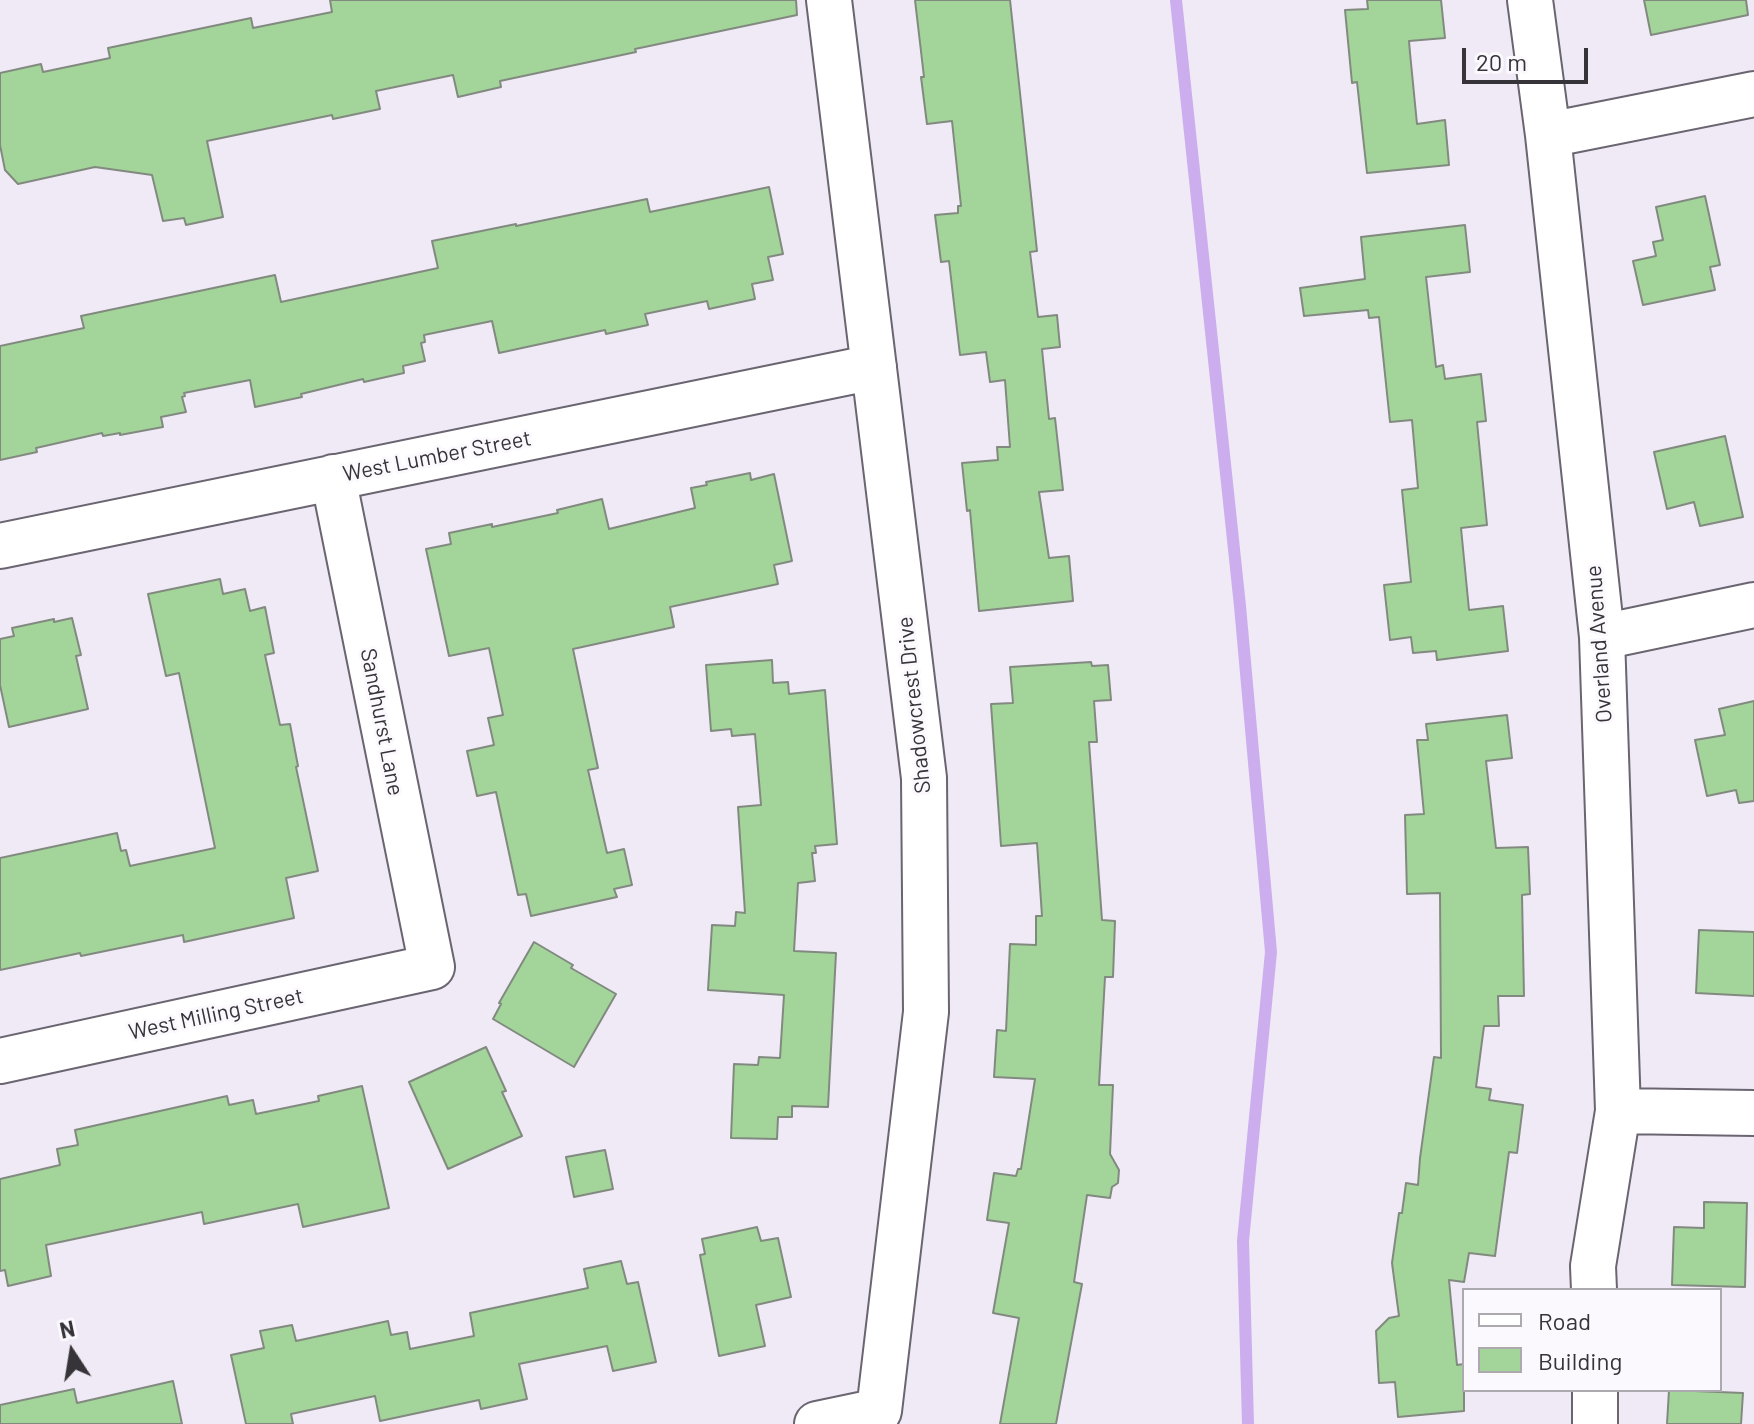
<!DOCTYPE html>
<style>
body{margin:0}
#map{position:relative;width:1754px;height:1424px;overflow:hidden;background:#f0eaf6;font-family:Barlow,sans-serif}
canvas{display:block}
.legend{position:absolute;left:1462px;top:1288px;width:260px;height:104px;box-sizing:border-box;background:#fbf9fe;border:2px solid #acaaaf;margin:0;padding:10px 14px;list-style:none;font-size:24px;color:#363438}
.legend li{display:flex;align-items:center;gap:16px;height:40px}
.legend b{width:40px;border:2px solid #acaaaf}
.north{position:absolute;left:32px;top:1312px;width:80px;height:80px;-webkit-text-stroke:6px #fbf9fe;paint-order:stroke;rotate:348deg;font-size:22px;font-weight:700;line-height:32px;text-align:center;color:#363438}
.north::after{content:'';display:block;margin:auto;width:28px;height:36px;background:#363438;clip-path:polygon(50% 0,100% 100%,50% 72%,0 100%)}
.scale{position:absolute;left:1462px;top:48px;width:126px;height:36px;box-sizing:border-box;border:4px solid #363438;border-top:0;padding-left:10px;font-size:24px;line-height:28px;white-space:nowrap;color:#363438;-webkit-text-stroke:6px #fbf9fe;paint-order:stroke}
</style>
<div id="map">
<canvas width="1754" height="1424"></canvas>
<ul class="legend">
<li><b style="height:10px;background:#fff"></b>Road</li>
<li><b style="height:22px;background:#a3d59b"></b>Building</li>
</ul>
<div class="north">N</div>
<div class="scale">20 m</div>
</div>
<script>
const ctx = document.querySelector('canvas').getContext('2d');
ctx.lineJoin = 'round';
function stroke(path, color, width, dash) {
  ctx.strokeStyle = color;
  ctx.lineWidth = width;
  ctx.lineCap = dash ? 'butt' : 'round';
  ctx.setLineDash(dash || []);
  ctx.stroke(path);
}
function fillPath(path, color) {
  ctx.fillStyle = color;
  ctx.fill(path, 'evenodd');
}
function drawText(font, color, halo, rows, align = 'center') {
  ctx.font = font + ' Barlow,sans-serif';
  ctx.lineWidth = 6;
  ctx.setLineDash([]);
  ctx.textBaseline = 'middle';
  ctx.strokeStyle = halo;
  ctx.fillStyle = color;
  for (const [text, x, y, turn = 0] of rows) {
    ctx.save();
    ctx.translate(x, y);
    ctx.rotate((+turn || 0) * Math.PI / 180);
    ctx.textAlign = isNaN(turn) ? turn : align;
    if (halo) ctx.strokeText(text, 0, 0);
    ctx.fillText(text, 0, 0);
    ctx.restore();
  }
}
const stream = new Path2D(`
 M 1176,0 L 1240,606 L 1271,952 L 1243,1241 L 1248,1424`);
const building = new Path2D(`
 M 330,0 L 796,0 L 797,15 L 635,49 L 636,52 L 500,81 L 501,87 L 458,97 L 453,75 L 376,91 L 380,109 L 333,119 L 332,115 L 207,141 L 223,217 L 186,225 L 184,218 L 163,221 L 152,175 L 95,167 L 18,184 L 5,170 L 0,145 L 0,73 L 41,64 L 43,72 L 110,58 L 108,48 L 251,18 L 253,28 L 332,12 Z
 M 915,0 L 1010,0 L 1037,251 L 1030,252 L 1038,317 L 1057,315 L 1060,347 L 1042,349 L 1049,419 L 1055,418 L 1063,490 L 1039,492 L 1049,558 L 1069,556 L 1073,601 L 979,611 L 970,510 L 967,511 L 962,463 L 998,460 L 997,447 L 1010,447 L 1005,380 L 990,382 L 986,352 L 960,355 L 949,261 L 941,262 L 935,215 L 958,213 L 958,206 L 961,206 L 952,121 L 927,124 L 921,77 L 924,77 Z
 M 1367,0 L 1441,0 L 1445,38 L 1409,41 L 1410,53 L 1417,124 L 1445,120 L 1449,165 L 1367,173 L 1357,82 L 1352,83 L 1345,10 L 1368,9 Z
 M 1644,0 L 1746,0 L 1748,15 L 1651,35 Z
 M 769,187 L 783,254 L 768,257 L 773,280 L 752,284 L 755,299 L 709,309 L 707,301 L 645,314 L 648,325 L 606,334 L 605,330 L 499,353 L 492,321 L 424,335 L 425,342 L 421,343 L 425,361 L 403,366 L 404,373 L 364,382 L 363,379 L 301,394 L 302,397 L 255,407 L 250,380 L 184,393 L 185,396 L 182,397 L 186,412 L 161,417 L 163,427 L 120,435 L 120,433 L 103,436 L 102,433 L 36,448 L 37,452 L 0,460 L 0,346 L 84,328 L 81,316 L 275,275 L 281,302 L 438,268 L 432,241 L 516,224 L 516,226 L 647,199 L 650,212 Z
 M 1705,196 L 1720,265 L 1710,267 L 1715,290 L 1643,305 L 1633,261 L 1656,256 L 1653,242 L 1663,240 L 1656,207 Z
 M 1465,225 L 1470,272 L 1426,277 L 1436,367 L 1443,365 L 1445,379 L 1481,374 L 1486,421 L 1477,422 L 1487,525 L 1461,528 L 1469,610 L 1503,606 L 1508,651 L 1437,660 L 1436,651 L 1413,653 L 1411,637 L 1390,640 L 1384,585 L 1411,582 L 1402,490 L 1418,488 L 1412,420 L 1390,422 L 1379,317 L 1369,318 L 1368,310 L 1304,316 L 1300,288 L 1365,279 L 1361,237 Z
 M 1725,436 L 1743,517 L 1700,526 L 1694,502 L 1667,509 L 1654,452 Z
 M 750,473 L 751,480 L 774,474 L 792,561 L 774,565 L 778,584 L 670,607 L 674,627 L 573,649 L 598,768 L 588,770 L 607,853 L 624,849 L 632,885 L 614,889 L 617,897 L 531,916 L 526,894 L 518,895 L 496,792 L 477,796 L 467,751 L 494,745 L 488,718 L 503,715 L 489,648 L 449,656 L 426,549 L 451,544 L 449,533 L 492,524 L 492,527 L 558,513 L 557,510 L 602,499 L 609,529 L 695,508 L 691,488 L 707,485 L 706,482 Z
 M 220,579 L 223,594 L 245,589 L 250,611 L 265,607 L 274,653 L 265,655 L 280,725 L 290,724 L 298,766 L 296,767 L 318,871 L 286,878 L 294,918 L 184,942 L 183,935 L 81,956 L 80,953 L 0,970 L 0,858 L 117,833 L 121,851 L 126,850 L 130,866 L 215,848 L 179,673 L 166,676 L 148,594 Z
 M 72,618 L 81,655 L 76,656 L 88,709 L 9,727 L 0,685 L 0,639 L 14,636 L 12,628 L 54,619 L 54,622 Z
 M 772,660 L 773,683 L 788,682 L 789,694 L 825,690 L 837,844 L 815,846 L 816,853 L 812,853 L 815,881 L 798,883 L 794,951 L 836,953 L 828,1107 L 792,1106 L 792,1117 L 778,1117 L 777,1139 L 731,1138 L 734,1064 L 758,1065 L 759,1057 L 780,1058 L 784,995 L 708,990 L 712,925 L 735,926 L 736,912 L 745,913 L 738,807 L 761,805 L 755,734 L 732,736 L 731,729 L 711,731 L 706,665 Z
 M 1091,662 L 1092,666 L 1108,665 L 1111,700 L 1094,701 L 1097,742 L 1089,742 L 1102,920 L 1115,921 L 1113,977 L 1105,977 L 1099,1085 L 1113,1085 L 1110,1154 L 1119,1170 L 1118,1183 L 1112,1187 L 1110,1198 L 1087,1195 L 1074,1282 L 1082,1284 L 1056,1424 L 1000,1424 L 1019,1318 L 993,1313 L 1009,1223 L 987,1220 L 994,1173 L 1016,1176 L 1018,1169 L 1021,1169 L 1035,1079 L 994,1077 L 997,1030 L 1006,1031 L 1010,944 L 1036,945 L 1036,916 L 1042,916 L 1037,843 L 1001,846 L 991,704 L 1013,703 L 1010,667 Z
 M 1754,701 L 1754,801 L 1739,803 L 1736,790 L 1707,796 L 1695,740 L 1725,735 L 1719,709 Z
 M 1507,715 L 1512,758 L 1486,761 L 1496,848 L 1528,847 L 1530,894 L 1522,895 L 1524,996 L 1498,996 L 1499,1026 L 1484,1026 L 1476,1087 L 1491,1089 L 1489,1100 L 1523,1105 L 1517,1153 L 1509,1152 L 1495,1256 L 1469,1253 L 1464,1282 L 1449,1280 L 1457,1365 L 1464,1364 L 1464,1411 L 1398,1417 L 1395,1382 L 1379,1383 L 1376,1331 L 1389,1318 L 1399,1316 L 1392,1263 L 1399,1213 L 1402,1213 L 1406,1183 L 1418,1185 L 1420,1158 L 1434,1057 L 1441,1058 L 1440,893 L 1407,894 L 1405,815 L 1424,814 L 1417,740 L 1428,740 L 1426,724 Z
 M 1699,930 L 1754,932 L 1754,996 L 1696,993 Z
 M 534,942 L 573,965 L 571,968 L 616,994 L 574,1067 L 493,1019 L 501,1004 L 499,1003 Z
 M 486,1047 L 506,1091 L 502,1092 L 522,1136 L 448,1169 L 409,1082 Z
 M 362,1086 L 389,1208 L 303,1227 L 298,1204 L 204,1224 L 202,1212 L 46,1245 L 51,1276 L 8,1286 L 5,1270 L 0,1271 L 0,1179 L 60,1165 L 57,1149 L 78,1145 L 75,1130 L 227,1096 L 229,1105 L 253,1100 L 256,1114 L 319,1101 L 318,1096 Z
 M 605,1150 L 613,1189 L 574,1197 L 566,1157 Z
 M 1704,1202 L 1747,1203 L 1745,1287 L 1672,1285 L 1674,1227 L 1704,1228 Z
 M 757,1227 L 761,1241 L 778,1238 L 791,1297 L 756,1305 L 765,1346 L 719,1356 L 700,1255 L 705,1254 L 702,1239 Z
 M 621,1261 L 627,1284 L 638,1282 L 656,1362 L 613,1371 L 607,1346 L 519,1364 L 527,1399 L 481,1409 L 479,1400 L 380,1421 L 375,1396 L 291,1414 L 293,1424 L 246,1424 L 231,1355 L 264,1348 L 260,1331 L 292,1325 L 296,1341 L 388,1321 L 391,1335 L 407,1332 L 410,1349 L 474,1336 L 470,1313 L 588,1288 L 584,1269 Z
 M 173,1381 L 182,1424 L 0,1424 L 0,1405 L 74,1389 L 77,1403 Z
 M 1669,1390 L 1743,1393 L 1741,1424 L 1667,1424 Z`);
const minor = new Path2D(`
 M 1530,0 L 1548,135 L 1602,637 L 1618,1111 L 1593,1266 L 1594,1290
 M 1548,135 L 1754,94
 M 0,546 L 874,367
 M 1602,637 L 1754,605
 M 0,1061 L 432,967 L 333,477
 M 1618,1111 L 1754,1113
 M 1595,1390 L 1595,1424
 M 817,1424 L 879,1411 L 926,1012 L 924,778 L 829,0`);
const streetNames = [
 ["West Lumber Street",437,456,-11],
 ["Overland Avenue",1599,644,-94],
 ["Shadowcrest Drive",914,705,-96],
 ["Sandhurst Lane",382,722,79],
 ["West Milling Street",216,1014,-12]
];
stroke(stream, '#ccaded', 12);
fillPath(building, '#a3d59b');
stroke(building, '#828a80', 2);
stroke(minor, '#6a6570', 48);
stroke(minor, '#fff', 44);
drawText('22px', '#363438', '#fbf9fe', streetNames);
</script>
